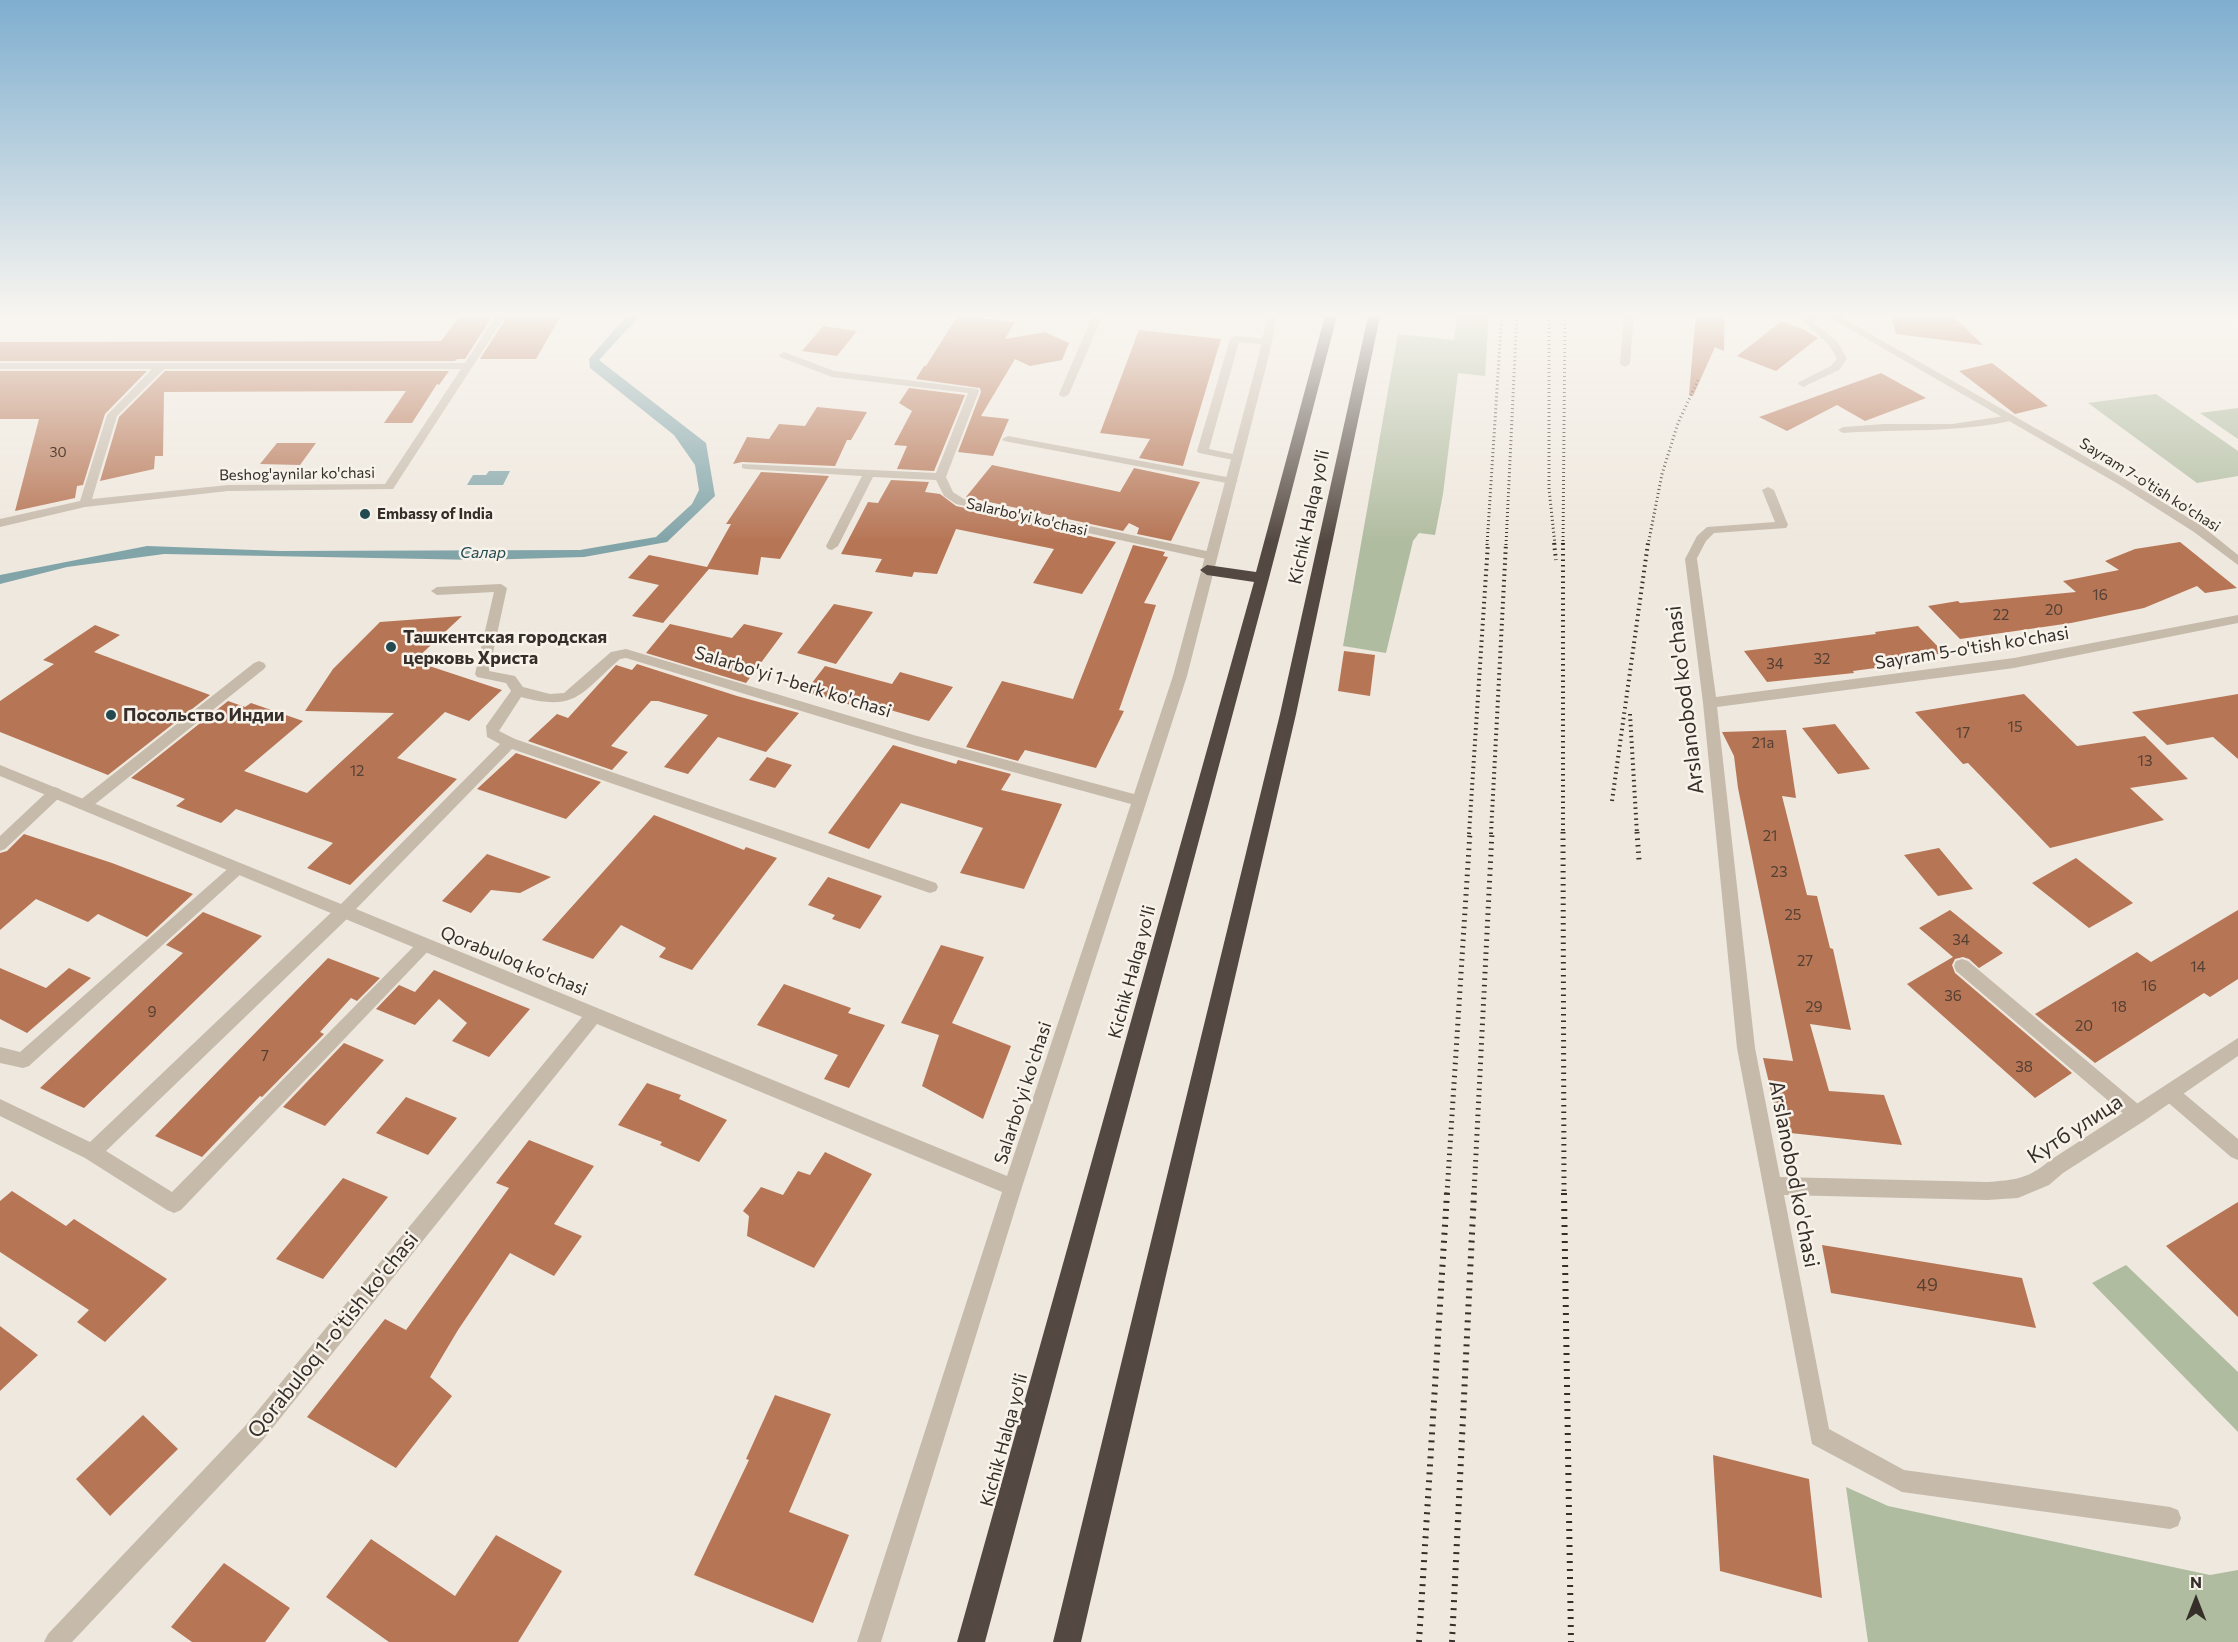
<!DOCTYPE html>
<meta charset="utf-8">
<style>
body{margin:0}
#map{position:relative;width:2238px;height:1642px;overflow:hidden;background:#efe8de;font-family:Commissioner,sans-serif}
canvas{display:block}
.north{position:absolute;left:2166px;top:1570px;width:60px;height:60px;-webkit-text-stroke:4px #f7f2ea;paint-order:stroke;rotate:0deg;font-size:16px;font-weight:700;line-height:24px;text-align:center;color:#352e29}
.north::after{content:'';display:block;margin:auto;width:21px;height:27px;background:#352e29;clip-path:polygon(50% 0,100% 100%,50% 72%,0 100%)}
</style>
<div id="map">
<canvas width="2238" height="1642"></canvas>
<div class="north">N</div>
</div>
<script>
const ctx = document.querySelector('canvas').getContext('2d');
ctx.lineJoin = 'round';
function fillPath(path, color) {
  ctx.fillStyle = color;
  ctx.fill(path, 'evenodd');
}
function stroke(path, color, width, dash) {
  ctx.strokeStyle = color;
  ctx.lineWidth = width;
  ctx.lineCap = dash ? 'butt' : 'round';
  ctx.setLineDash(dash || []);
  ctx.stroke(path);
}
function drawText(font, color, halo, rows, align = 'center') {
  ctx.font = font + ' Commissioner,sans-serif';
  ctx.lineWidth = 5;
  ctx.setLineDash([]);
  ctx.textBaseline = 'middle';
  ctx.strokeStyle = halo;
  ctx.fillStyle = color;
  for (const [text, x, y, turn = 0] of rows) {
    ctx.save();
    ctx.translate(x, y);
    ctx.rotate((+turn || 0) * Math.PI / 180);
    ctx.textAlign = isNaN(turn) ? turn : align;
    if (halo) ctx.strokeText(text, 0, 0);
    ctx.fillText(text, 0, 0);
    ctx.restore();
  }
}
const green = new Path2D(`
 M 1457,312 L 1489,312 L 1485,376 L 1458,373 L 1443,494 L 1435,535 L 1419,533 L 1413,541 L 1386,653 L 1343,646 L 1398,334 L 1454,340 Z
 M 2156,394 L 2238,451 L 2238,476 L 2197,483 L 2088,403 Z
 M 2238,408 L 2238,439 L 2200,413 Z
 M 2126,1265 L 2238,1372 L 2238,1432 L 2092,1283 Z
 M 1846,1487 L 1888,1506 L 2210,1575 L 2238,1570 L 2238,1642 L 1868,1642 Z`);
const water = new Path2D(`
 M 630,312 L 643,312 L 599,360 L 706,443 L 715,496 L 667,542 L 584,557 L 480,560 L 164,554 L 67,567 L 0,584 L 0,575 L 147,546 L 280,551 L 580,550 L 656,537 L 692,504 L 699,490 L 695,465 L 674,435 L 590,368 L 589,359 Z
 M 489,471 L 510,471 L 503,485 L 467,485 L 473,475 L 486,475 Z`);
const building = new Path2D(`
 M 463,312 L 495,312 L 465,359 L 457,359 L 455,361 L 0,361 L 0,342 L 441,341 Z
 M 510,312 L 563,312 L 536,359 L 480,359 Z
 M 1696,312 L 1725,312 L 1724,351 L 1715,347 L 1693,396 L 1689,395 Z
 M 1890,312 L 1949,312 L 1983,345 L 1896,334 Z
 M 958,315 L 1015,322 L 1005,339 L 1045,332 L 1069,343 L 1062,360 L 1030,366 L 1015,359 L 981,416 L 1009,419 L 993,456 L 958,452 L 981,392 L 980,388 L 916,379 L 924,366 L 926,366 Z
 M 1782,321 L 1803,329 L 1818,338 L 1776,371 L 1737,356 Z
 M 823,326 L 857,331 L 837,356 L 802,351 Z
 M 1139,330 L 1221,339 L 1183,466 L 1139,458 L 1150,439 L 1100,433 Z
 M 1992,363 L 2048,406 L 2015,414 L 1959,371 Z
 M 0,371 L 147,371 L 105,414 L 83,485 L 77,486 L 75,498 L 15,511 L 39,419 L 0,419 Z
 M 165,371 L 449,371 L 439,385 L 437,384 L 412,423 L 384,423 L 406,391 L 164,392 L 163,456 L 155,456 L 154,469 L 100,481 L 119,417 Z
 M 1881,373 L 1926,398 L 1865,421 L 1837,405 L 1787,431 L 1759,417 Z
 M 909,388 L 965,395 L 934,471 L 897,469 L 907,446 L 894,445 L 912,411 L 899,403 Z
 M 817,407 L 867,412 L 851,440 L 847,440 L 835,466 L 742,462 L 733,464 L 747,437 L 769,439 L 779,424 L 805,426 Z
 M 277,443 L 316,443 L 300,465 L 260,464 Z
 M 992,465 L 1120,492 L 1134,468 L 1200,482 L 1171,541 L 1137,534 L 1139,528 L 1129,523 L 1123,531 L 966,497 Z
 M 761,472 L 829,476 L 780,559 L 761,557 L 758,575 L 709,569 L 663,623 L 632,616 L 659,585 L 628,578 L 649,555 L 707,567 L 731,524 L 726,524 Z
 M 891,480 L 929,482 L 925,492 L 940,494 L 956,506 L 1116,542 L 1082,594 L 1033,583 L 1054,549 L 956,529 L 937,574 L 914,572 L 912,577 L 875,572 L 882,559 L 841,554 L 868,502 L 878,503 Z
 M 2180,542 L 2237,588 L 2205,593 L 2197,586 L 2144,608 L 2071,623 L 1960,639 L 1928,606 L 1958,601 L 1960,603 L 2076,592 L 2063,581 L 2119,570 L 2105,561 L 2135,549 Z
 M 1133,545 L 1165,552 L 1163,556 L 1168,557 L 1144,603 L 1156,605 L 1119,710 L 1124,711 L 1096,768 L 1025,750 L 1018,761 L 966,747 L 1002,681 L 1073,699 Z
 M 834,604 L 873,612 L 836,664 L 797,653 Z
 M 462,616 L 414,661 L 502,690 L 469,721 L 445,712 L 397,758 L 457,779 L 350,885 L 307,868 L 333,843 L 236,809 L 221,823 L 176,806 L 185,799 L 131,778 L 228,701 L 245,707 L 251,703 L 303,721 L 244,771 L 307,793 L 394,713 L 305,711 L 333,669 L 380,622 Z
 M 670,624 L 732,638 L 744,624 L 783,633 L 746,683 L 646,653 Z
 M 95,625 L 120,635 L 94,652 L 210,695 L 108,775 L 0,732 L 0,701 L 54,664 L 43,660 Z
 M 1918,626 L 1944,653 L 1895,661 L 1898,665 L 1853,671 L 1854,673 L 1767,682 L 1744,651 L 1876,634 L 1875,632 Z
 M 1344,651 L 1375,655 L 1370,696 L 1338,691 Z
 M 637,664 L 737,696 L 799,713 L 766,752 L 718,737 L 688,774 L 664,767 L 708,715 L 658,701 L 651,701 L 611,746 L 628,752 L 612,770 L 528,741 L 557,714 L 568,718 L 616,665 L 632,670 Z
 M 825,666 L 892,684 L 900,672 L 953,687 L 929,721 L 855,700 L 851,705 L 805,692 Z
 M 2024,694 L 2077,746 L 2145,736 L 2188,779 L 2130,788 L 2164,820 L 2050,848 L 1968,763 L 1963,764 L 1915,712 Z
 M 2238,694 L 2238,759 L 2213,737 L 2167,745 L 2132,712 Z
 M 1835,724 L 1870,769 L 1838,774 L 1802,728 Z
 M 1786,730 L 1796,798 L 1782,796 L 1807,895 L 1817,896 L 1830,948 L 1833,949 L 1851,1030 L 1810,1024 L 1829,1091 L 1884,1095 L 1902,1145 L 1781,1132 L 1763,1058 L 1793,1061 L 1738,788 L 1734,756 L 1722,732 Z
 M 893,745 L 956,764 L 958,760 L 1011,774 L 1001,790 L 1062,804 L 1024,889 L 960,873 L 983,828 L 901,803 L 869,849 L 828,833 Z
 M 516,753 L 601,782 L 566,819 L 477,789 Z
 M 767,757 L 792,765 L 775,788 L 749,780 Z
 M 654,815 L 744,850 L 746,847 L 777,858 L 692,970 L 659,957 L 666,948 L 621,925 L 593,959 L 542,940 Z
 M 24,834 L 112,863 L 193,894 L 147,937 L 98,914 L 88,922 L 36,899 L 0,930 L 0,853 L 7,851 Z
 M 1939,848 L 1973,889 L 1938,896 L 1904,855 Z
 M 487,854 L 551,877 L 520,893 L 491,890 L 471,913 L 442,901 Z
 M 2076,858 L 2133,903 L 2089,928 L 2032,883 Z
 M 828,877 L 882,896 L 860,929 L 832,919 L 835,915 L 808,905 Z
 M 1950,910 L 2003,953 L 1979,968 L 1969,959 L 1963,957 L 1955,959 L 1952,965 L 1955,973 L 2072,1073 L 2035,1098 L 1907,984 L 1953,957 L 1919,928 Z
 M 2238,910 L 2238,979 L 2210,997 L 2204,993 L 2095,1063 L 2035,1014 L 2137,952 L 2151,962 Z
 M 203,912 L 262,936 L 84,1108 L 40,1088 L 183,953 L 166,945 Z
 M 941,945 L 984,957 L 952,1023 L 1011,1046 L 983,1119 L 922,1086 L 939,1035 L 901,1023 Z
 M 328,958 L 380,978 L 357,1001 L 351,998 L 320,1032 L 324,1034 L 262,1097 L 260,1096 L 202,1157 L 155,1136 Z
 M 0,968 L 46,988 L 69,968 L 91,978 L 27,1033 L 0,1019 Z
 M 434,970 L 530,1009 L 489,1057 L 452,1041 L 467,1023 L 439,999 L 415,1025 L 376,1009 L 399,985 L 415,992 Z
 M 784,984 L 851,1008 L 848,1013 L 885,1025 L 849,1088 L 824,1079 L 838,1055 L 757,1025 Z
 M 344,1043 L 384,1060 L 325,1126 L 283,1107 Z
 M 647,1083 L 681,1095 L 679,1099 L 727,1120 L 699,1162 L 660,1145 L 662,1142 L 618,1125 Z
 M 406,1097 L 457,1118 L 428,1155 L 376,1133 Z
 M 529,1140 L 594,1166 L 554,1224 L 582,1236 L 554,1276 L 510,1253 L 458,1330 L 430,1377 L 452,1396 L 396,1468 L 307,1417 L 385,1319 L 406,1330 L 509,1188 L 496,1183 Z
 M 825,1152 L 872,1174 L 814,1268 L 747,1236 L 749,1216 L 743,1211 L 761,1187 L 783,1195 L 798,1171 L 810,1175 Z
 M 343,1178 L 388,1197 L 323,1279 L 276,1259 Z
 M 12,1191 L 66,1226 L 74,1219 L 167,1279 L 105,1342 L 77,1322 L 89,1310 L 0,1252 L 0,1201 Z
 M 2238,1202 L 2238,1317 L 2166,1246 Z
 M 1822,1245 L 2022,1278 L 2036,1328 L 1831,1293 Z
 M 0,1326 L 38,1355 L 0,1391 Z
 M 775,1395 L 831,1414 L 789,1512 L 849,1535 L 813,1623 L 694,1575 L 749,1460 L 746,1459 Z
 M 143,1415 L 178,1449 L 110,1516 L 76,1479 Z
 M 1713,1455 L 1809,1479 L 1822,1598 L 1720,1571 Z
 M 496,1535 L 562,1571 L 518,1642 L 389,1642 L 326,1597 L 371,1539 L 455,1596 Z
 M 224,1563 L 290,1608 L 265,1642 L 192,1642 L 171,1627 Z`);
const lane = new Path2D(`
 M 1094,312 L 1278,312 L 1273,315 L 1103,315 L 1069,394 L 1064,397 L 1060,396 L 1059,394 Z
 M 1624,312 L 1634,312 L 1630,364 L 1625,367 L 1620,364 Z
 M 1818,312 L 1830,312 L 1814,322 L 1837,341 L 1847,359 L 1839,370 L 1803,387 L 1798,384 L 1799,382 L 1831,366 L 1837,359 L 1829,345 L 1803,321 Z
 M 1235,336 L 1267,339 L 1272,342 L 1267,345 L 1239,342 L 1209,449 L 1242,456 L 1242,460 L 1238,461 L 1199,453 L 1197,451 L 1230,339 Z
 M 784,352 L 834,371 L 978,389 L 979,391 L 946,477 L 953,492 L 964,499 L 1211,552 L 1217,556 L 1211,560 L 956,504 L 944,496 L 936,480 L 873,477 L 838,546 L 832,550 L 828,549 L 826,546 L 862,476 L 746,469 L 742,468 L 742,464 L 936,473 L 968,393 L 832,377 L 780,357 L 779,355 Z
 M 2011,415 L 2016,418 L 2015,420 C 1958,433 1900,429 1843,433 L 1838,430 L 1843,427 L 1884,424 L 1952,424 Z
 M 1008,436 L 1232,478 L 1238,481 L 1232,484 L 1004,441 L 1002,439 Z
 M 1768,487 L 1774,490 L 1788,525 L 1786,528 L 1714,533 L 1706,541 L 1695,562 L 1687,562 L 1685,559 L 1697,536 L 1707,527 L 1775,522 L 1762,490 Z
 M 259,661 L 264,663 L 266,666 L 264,669 L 89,809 L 79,809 L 77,805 L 79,801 L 254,663 Z
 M 55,787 L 60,789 L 62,793 L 60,797 L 5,849 L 0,851 L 0,836 L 50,789 Z
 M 237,863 L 242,865 L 245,869 L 242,873 L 29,1066 L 23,1068 L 0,1063 L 0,1047 L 20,1052 L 232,865 Z
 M 343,906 L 349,907 L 351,912 L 349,917 L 106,1151 L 172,1192 L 419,941 L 425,939 L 431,941 L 433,946 L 181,1210 L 174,1213 L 167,1210 L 85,1158 L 0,1116 L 0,1099 L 90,1142 L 337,907 Z
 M 1962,959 L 1968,961 L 2144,1109 L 2147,1115 L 2144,1121 L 2138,1123 L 2132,1121 L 1956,971 L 1954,966 L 1956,961 Z
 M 2170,1085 L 2176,1087 L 2238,1139 L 2238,1160 L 2231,1157 L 2164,1099 L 2161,1093 L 2164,1087 Z`);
const street = new Path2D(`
 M 498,312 L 508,312 L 393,489 L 228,491 L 85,507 L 0,527 L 0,519 L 80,501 L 107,415 L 152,369 L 0,369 L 0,363 L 465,363 ZM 164,369 L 461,369 L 385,484 L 228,485 L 92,499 L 117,416 Z
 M 1268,312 L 1278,312 L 1269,355 L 1187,676 L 1022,1187 L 881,1642 L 857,1642 L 1002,1192 L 597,1024 L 262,1441 L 72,1642 L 44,1642 L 48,1634 L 246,1425 L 582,1017 L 0,776 L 0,765 L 341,904 L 500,744 L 487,737 L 486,726 L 511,691 L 506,683 L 477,677 L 475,674 L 494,592 L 437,595 L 431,591 L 437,587 L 501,584 L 507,588 L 489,671 L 515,676 L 523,687 L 550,694 L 564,693 L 611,652 L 626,649 L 917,736 L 1134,794 L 1173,676 L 1259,355 ZM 626,658 L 917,746 L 1131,804 L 1007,1176 L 356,909 L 512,749 L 924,891 L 930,893 L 936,891 L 938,887 L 936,883 L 515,739 L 499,731 L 521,697 C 577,712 581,693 620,659 Z
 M 1820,312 L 1832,312 L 2128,481 L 2202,526 L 2238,555 L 2238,565 L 2194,532 L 2120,485 Z
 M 1691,555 L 1697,559 L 1716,697 L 2014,658 L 2238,615 L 2238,623 L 2014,668 L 1717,707 L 1755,1048 L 1780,1177 L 1987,1182 C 2015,1180 2028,1179 2049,1161 L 2238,1038 L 2238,1056 L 2144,1121 L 2063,1173 L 2049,1185 L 2018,1198 L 1987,1200 L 1784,1195 L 1829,1429 L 1904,1470 L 2170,1507 L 2178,1510 L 2181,1518 L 2178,1526 L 2170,1529 L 1902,1492 L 1812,1444 L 1737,1048 L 1703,703 L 1685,559 Z`);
const highway = new Path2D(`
 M 1326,312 L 1338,312 L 1269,578 L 985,1642 L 957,1642 L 1254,582 L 1207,575 L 1200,570 L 1207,565 L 1256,572 Z
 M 1369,312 L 1381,312 L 1296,714 L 1081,1642 L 1053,1642 L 1280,714 Z`);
const railFar3 = new Path2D(`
 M 1549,312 L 1549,489 L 1555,545
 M 1487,545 L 1502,312
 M 1506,545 L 1517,312
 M 1563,545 L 1565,312
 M 1648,545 L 1662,474 L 1678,423 L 1699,378`);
const railFar2 = new Path2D(`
 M 1554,543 L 1556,560
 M 1563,543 L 1563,834
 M 1630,714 L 1637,834
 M 1612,801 L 1648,543
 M 1469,834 L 1488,543
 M 1491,834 L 1506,543`);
const railFar1 = new Path2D(`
 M 1563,832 L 1564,1194
 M 1637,832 L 1639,860
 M 1447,1194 L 1470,832
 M 1474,1194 L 1492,832`);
const rail = new Path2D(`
 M 1564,1193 L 1571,1642
 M 1419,1642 L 1447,1193
 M 1452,1642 L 1474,1193`);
const markers = [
 [365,514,6,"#244a51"],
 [391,647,6,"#244a51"],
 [111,715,6,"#244a51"]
];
const farNumbernames = [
 ["30",58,452]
];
const farStreetnames = [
 ["Beshog'aynilar ko'chasi",297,474,-1],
 ["Sayram 7-o'tish ko'chasi",2150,485,32],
 ["Salarbo'yi ko'chasi",1027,517,13]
];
const farPoinames = [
 ["Embassy of India",377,514]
];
const numberNames = [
 ["16",2100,595],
 ["20",2054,610],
 ["22",2001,615],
 ["32",1822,659],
 ["34",1775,664],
 ["15",2015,727],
 ["17",1963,733],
 ["21a",1763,743],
 ["13",2145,761],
 ["12",357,771],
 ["21",1770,836],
 ["23",1779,872],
 ["25",1793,915],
 ["34",1961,940],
 ["27",1805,961],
 ["14",2198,967],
 ["16",2149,986],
 ["36",1953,996],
 ["29",1814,1007],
 ["18",2119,1007],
 ["9",152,1012],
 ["20",2084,1026],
 ["7",265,1056],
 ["38",2024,1067]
];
const farWaternames = [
 ["Салар",483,553]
];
const streetNames = [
 ["Kichik Halqa yo'li",1309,517,-78],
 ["Sayram 5-o'tish ko'chasi",1972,648,-9],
 ["Salarbo'yi 1-berk ko'chasi",793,682,17],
 ["Qorabuloq ko'chasi",514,961,22],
 ["Kichik Halqa yo'li",1132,972,-75],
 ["Salarbo'yi ko'chasi",1023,1093,-72],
 ["Kichik Halqa yo'li",1004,1440,-75]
];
const poiNames = [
 ["Ташкентская городская",403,637],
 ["церковь Христа",403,658],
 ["Посольство Индии",123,715]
];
const nearNumbernames = [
 ["49",1927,1285]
];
const nearStreetnames = [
 ["Arslanobod ko'chasi",1685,700,-97],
 ["Кутб улица",2075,1129,-33],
 ["Arslanobod ko'chasi",1794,1174,79],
 ["Qorabuloq 1-o'tish ko'chasi",333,1335,-51]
];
fillPath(green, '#b0bca0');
fillPath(water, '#81a4a9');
fillPath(building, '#b67555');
fillPath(lane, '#c6baab');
fillPath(street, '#c6baab');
fillPath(highway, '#544942');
stroke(railFar3, '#352e29', 3, [1, 3]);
stroke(railFar2, '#352e29', 4, [1.5, 4]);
stroke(railFar1, '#352e29', 5, [1.5, 5]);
stroke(rail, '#352e29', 6, [2, 6]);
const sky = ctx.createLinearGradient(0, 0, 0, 542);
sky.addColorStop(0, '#7faecf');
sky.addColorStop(0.58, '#f8f5f0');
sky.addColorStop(1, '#f8f5f000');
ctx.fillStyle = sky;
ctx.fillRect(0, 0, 2238, 542);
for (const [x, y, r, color] of markers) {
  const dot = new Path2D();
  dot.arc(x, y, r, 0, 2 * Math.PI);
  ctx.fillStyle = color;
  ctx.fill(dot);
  stroke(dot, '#f7f2ea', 2);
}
drawText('14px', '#554034', null, farNumbernames);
drawText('15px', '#352e29', '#f7f2ea', farStreetnames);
drawText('bold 15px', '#352e29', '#f7f2ea', farPoinames, 'left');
drawText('15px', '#554034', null, numberNames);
drawText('italic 16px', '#244a51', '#f7f2ea', farWaternames);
drawText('18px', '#352e29', '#f7f2ea', streetNames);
drawText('bold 18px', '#352e29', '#f7f2ea', poiNames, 'left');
drawText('18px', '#554034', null, nearNumbernames);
drawText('21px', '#352e29', '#f7f2ea', nearStreetnames);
</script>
